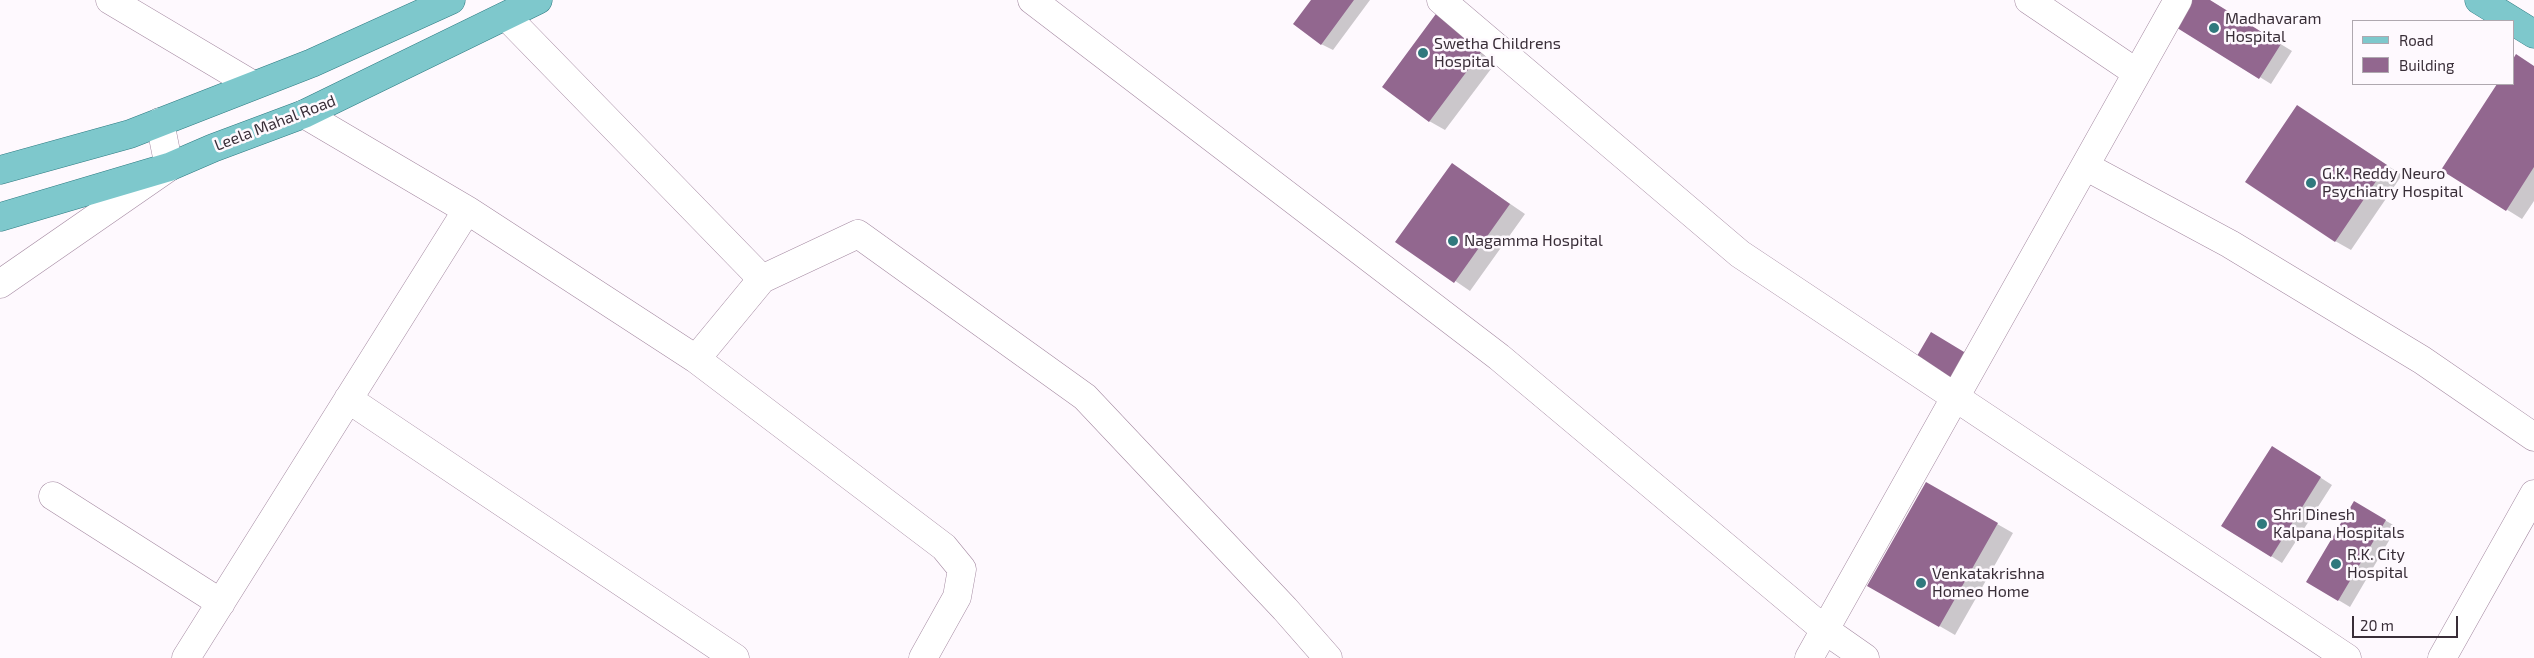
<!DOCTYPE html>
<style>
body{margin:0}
#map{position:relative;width:2534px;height:658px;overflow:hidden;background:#fef9fe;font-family:"Exo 2",sans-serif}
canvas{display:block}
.legend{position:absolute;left:2352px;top:20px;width:162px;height:65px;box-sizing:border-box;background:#fef9fe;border:1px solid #afa8af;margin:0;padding:6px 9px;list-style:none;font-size:15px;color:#392e38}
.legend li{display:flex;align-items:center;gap:10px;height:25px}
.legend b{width:25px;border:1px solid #afa8af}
.scale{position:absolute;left:2352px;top:616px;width:106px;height:22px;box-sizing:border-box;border:2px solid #392e38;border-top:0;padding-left:6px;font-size:15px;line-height:18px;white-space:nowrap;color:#392e38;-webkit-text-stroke:4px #fef9fe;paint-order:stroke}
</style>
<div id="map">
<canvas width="2534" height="658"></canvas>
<ul class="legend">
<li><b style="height:6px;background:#7ec8cc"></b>Road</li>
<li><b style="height:14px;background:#92678f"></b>Building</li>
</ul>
<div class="scale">20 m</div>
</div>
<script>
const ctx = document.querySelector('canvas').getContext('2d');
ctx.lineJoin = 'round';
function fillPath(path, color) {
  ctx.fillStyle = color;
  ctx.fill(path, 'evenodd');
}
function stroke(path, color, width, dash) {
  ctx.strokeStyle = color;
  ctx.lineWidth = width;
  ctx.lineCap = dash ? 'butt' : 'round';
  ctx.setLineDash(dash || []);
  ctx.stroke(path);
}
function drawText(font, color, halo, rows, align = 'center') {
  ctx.font = font + ' "Exo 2",sans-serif';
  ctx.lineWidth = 5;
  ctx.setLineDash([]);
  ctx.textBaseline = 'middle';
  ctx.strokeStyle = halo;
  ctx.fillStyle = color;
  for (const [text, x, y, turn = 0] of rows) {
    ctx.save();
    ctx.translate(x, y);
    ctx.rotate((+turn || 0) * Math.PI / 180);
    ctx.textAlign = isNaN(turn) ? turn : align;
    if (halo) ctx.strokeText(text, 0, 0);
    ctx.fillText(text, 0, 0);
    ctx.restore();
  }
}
const shadow = new Path2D(`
 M 1312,0 L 1370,0 L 1333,50 L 1321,44 Z
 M 2209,0 L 2292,51 L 2271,84 L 2176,25 Z
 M 1441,9 L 1503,53 L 1445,130 L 1429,121 Z
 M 2516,56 L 2534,67 L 2534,201 L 2522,219 L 2443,170 L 2499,84 L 2513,84 L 2513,62 Z
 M 2297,106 L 2402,175 L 2351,250 L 2335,241 Z
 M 1452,164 L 1525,214 L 1470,291 L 1397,241 Z
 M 2284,454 L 2332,485 L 2282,563 L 2271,556 Z
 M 1927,484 L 2013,533 L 1955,635 L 1869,585 Z
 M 2354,503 L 2397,527 L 2350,607 L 2308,582 Z`);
const building = new Path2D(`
 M 1311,0 L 1354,0 L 1321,45 L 1293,24 Z
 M 2190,0 L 2210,0 L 2281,44 L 2259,79 L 2174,26 Z
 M 1441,7 L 1488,43 L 1429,122 L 1382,87 Z
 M 2516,54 L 2534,66 L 2534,167 L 2506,211 L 2441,170 L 2497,84 L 2513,84 L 2513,59 Z
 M 2297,105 L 2387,165 L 2335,242 L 2245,182 Z
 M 1452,163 L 1510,204 L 1454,283 L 1395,242 Z
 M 1931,332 L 1974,358 L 1949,399 L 1907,373 Z
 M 2272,446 L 2321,477 L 2271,557 L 2221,526 Z
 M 1926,482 L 1998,523 L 1939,627 L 1867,586 Z
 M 2354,501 L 2386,520 L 2338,601 L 2306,582 Z`);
const minor = new Path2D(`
 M 110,0 L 253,85
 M 1032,0 L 1499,357 L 1825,630 L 1865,658
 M 1441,0 L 1740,254 L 2347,658
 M 2029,0 L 2137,73
 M 507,17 L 762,279 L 696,359
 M 304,114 L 467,210
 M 2085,166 L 2230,244 L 2422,360 L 2534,437
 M 762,279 L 858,234 L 1085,397 L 1285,609 L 1328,658
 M 0,284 L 169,167 L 160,122
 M 348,399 L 735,658
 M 53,496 L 221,603
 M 186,658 L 467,210 L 696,359 L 944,547 L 962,569 L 957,597 L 923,658
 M 1809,658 L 2178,0
 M 2442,658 L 2534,494`);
const major = new Path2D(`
 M 2479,0 L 2534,34
 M 0,170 L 130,134 L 312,63 L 451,0
 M 0,217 L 169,167 L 213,148 L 304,114 L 538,0`);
const markers = [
 [2214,28,6,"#30797d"],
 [1423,53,6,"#30797d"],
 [2311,183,6,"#30797d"],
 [1453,241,6,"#30797d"],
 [2262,524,6,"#30797d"],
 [2336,564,6,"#30797d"],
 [1921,583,6,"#30797d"]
];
const poiNames = [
 ["Madhavaram",2225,19],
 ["Hospital",2225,37],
 ["Swetha Childrens",1434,44],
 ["Hospital",1434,62],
 ["G.K. Reddy Neuro",2322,174],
 ["Psychiatry Hospital",2322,192],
 ["Nagamma Hospital",1464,241],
 ["Shri Dinesh",2273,515],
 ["Kalpana Hospitals",2273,533],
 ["R.K. City",2347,555],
 ["Hospital",2347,573],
 ["Venkatakrishna",1932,574],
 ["Homeo Home",1932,592]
];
const streetNames = [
 ["Leela Mahal Road",275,123,-21]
];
fillPath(shadow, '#0003');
fillPath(building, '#92678f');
stroke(minor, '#a489a1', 29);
stroke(major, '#2e7b82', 29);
stroke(minor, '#fff', 28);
stroke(major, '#7ec8cc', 28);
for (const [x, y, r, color] of markers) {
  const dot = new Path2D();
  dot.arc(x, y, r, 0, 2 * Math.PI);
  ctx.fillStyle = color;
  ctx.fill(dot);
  stroke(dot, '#fef9fe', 2);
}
drawText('16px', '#392e38', '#fef9fe', poiNames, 'left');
drawText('16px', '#392e38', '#fef9fe', streetNames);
</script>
